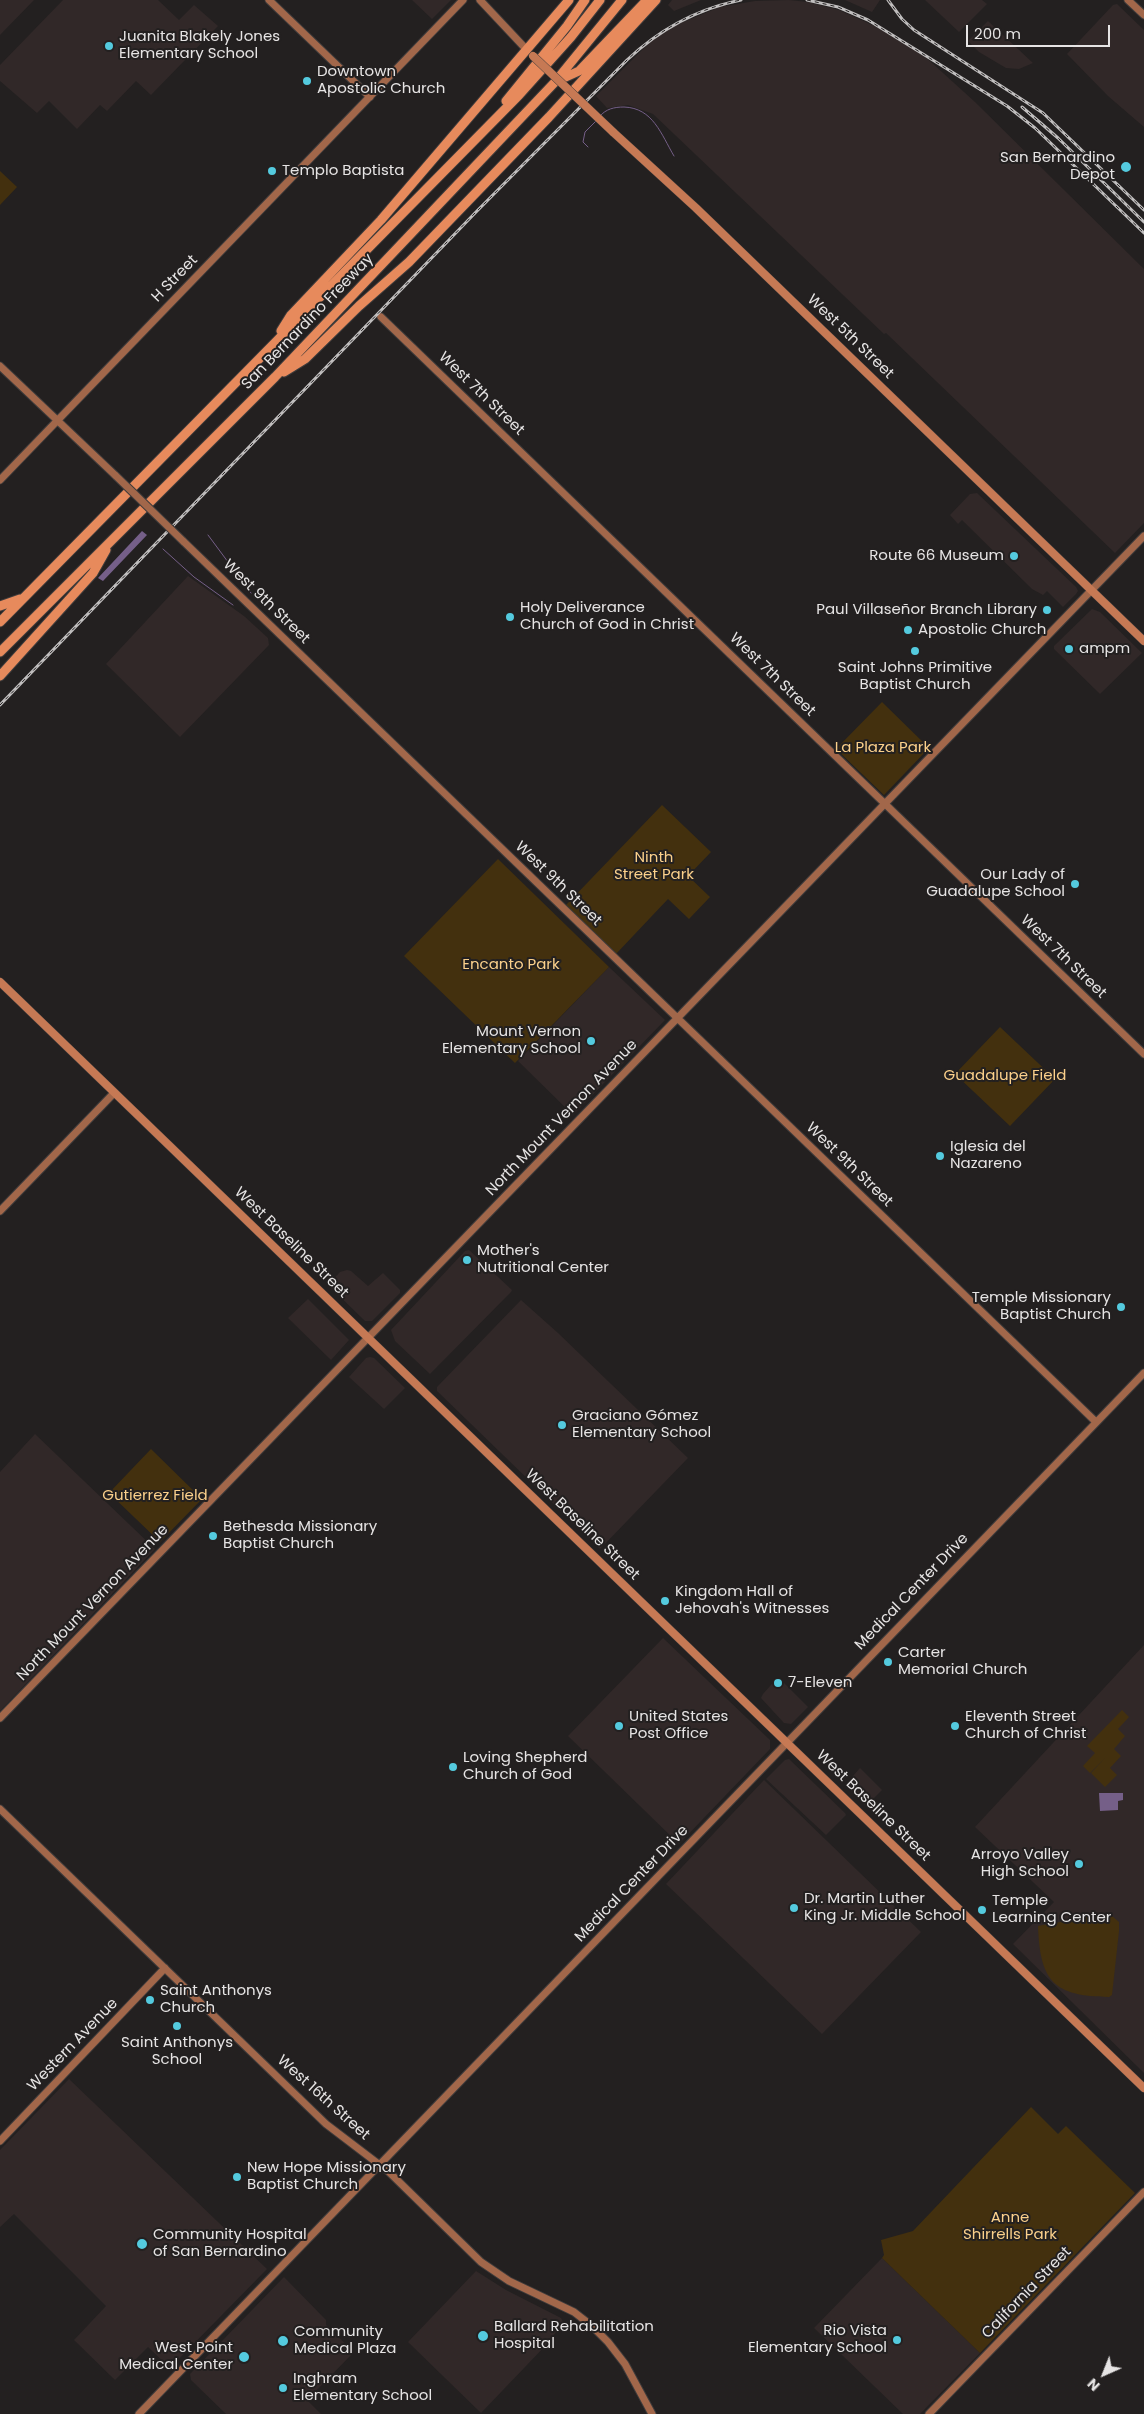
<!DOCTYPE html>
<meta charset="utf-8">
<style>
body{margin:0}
#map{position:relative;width:1144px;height:2414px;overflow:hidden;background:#232020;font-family:Poppins,sans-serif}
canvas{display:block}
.north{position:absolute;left:1079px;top:2349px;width:50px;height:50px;-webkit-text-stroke:4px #232020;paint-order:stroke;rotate:224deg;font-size:14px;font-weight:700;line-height:20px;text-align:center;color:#e6e4e4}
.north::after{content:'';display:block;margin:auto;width:18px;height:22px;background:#e6e4e4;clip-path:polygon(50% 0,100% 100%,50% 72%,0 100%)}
.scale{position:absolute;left:966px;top:25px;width:144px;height:22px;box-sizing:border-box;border:2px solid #e6e4e4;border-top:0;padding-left:6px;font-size:15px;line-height:18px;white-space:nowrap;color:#e6e4e4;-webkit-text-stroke:4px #232020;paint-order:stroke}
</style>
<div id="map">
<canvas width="1144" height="2414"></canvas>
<div class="north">N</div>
<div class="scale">200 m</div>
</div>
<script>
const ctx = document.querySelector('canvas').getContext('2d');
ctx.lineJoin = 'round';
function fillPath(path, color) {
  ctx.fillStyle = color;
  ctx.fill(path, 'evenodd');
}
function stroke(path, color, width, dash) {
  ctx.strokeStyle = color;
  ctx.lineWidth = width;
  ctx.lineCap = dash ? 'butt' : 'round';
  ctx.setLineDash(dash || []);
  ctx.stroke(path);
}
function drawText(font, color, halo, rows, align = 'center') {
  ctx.font = font + ' Poppins,sans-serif';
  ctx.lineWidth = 4;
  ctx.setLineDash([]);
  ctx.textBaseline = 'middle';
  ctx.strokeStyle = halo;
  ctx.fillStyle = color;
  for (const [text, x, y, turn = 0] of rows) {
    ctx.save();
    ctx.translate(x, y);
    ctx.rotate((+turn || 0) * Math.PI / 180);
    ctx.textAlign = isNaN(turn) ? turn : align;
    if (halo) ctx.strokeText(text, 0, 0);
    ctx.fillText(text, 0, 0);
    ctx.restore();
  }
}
const built = new Path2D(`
 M 0,0 L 34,0 L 0,35 Z
 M 63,0 L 158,0 L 179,20 L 194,5 L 218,26 L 151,95 L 136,81 L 107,111 L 100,105 L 77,129 L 49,101 L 37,113 L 0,81 L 0,65 Z
 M 412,0 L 451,0 L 432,19 Z
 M 672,0 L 701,0 L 674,11 L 668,5 Z
 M 789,0 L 808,2 L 839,10 L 877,27 L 921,53 L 975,102 L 1144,269 L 1144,523 L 1115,553 L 886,333 L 884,334 L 653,114 L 628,105 L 607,108 L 596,96 L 654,38 L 676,25 L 720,7 L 755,1 Z
 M 845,0 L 880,0 L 872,12 Z
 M 925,0 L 982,0 L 987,4 L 959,32 Z
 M 1117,4 L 1144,30 L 1144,127 L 1108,96 L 1067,54 L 1113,5 Z
 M 988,21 L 1033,63 L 1019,69 L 1006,68 L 979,52 L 968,41 Z
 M 977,493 L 1076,587 L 1078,591 L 1076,594 L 1063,607 L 1047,591 L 1043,595 L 1032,589 L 962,520 L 958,524 L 950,515 L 970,494 Z
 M 188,576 L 244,616 L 268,638 L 269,645 L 180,737 L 106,664 Z
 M 1092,609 L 1100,612 L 1142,653 L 1100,694 L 1054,649 L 1054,646 Z
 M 609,967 L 665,1020 L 573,1115 L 518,1061 Z
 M 469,1250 L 512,1290 L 511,1292 L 430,1374 L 395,1341 L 391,1330 L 465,1251 Z
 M 347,1270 L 351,1271 L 368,1286 L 383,1273 L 400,1290 L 400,1293 L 372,1321 L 365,1321 L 328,1285 L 340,1272 Z
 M 308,1299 L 349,1340 L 331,1360 L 288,1318 Z
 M 521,1300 L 558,1333 L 688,1458 L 600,1549 L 437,1391 L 437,1387 Z
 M 370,1357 L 374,1358 L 405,1388 L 384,1409 L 349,1377 L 366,1358 Z
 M 35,1434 L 155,1549 L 0,1711 L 0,1472 Z
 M 663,1638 L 770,1740 L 770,1749 L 679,1844 L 568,1736 Z
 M 1144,1645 L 1144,2073 L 1013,1944 L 1054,1902 L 975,1827 Z
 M 778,1677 L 808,1707 L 791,1724 L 784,1723 L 761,1698 L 763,1694 Z
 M 789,1759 L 845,1813 L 846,1815 L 826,1835 L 766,1779 L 785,1760 Z
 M 860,1768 L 882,1790 L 866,1806 L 845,1785 Z
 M 764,1780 L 921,1932 L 822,2034 L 666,1884 Z
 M 69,2079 L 267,2269 L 170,2368 L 148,2347 L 115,2380 L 74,2340 L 106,2306 L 14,2214 L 0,2227 L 0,2150 Z
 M 882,2258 L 980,2353 L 920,2414 L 903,2414 L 814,2328 Z
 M 476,2271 L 506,2290 L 561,2318 L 563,2322 L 548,2343 L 481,2413 L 408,2342 Z
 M 284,2277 L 326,2320 L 326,2325 L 354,2352 L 307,2400 L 321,2414 L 226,2414 L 191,2380 L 190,2374 Z`);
const green = new Path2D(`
 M 0,171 L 17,187 L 0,205 Z
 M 882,702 L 929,748 L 884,795 L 836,749 Z
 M 662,805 L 711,852 L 688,876 L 710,897 L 689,919 L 668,899 L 616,954 L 566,905 Z
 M 498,859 L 609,967 L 515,1063 L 404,956 Z
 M 1000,1027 L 1055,1079 L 1010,1126 L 955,1074 Z
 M 151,1449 L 202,1499 L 160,1542 L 109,1493 Z
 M 1122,1710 L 1129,1717 L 1118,1729 L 1125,1736 L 1114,1749 L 1121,1756 L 1110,1768 L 1117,1775 L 1105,1787 L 1091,1773 L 1105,1758 L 1090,1773 L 1083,1766 L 1095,1753 L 1087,1746 Z
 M 1112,1916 L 1119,1922 L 1119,1931 L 1112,1995 L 1109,1997 C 1054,1996 1040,1982 1038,1926 L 1087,1917 L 1088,1919 Z
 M 1031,2107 L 1058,2134 L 1066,2126 L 1135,2193 L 980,2353 L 882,2258 L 884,2255 L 881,2240 L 913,2231 Z`);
const water = new Path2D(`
 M 142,531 L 147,535 L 103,581 L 98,578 Z
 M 1099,1793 L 1123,1793 L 1123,1800 L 1118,1801 L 1118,1810 L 1100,1811 Z`);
const stream = new Path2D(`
 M 600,116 C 606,109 614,107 624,107 C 653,108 661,134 674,156
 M 588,147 L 583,142 L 585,132 L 596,121
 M 208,535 L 251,593
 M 163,549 L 194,577 L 233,605`);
const secondary = new Path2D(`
 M 269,0 L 370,97
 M 480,0 L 526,49
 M 1128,0 L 1144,15
 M 381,317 L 1144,1054
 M 0,366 L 116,476
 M 0,480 L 463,0
 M 183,541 L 1096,1422
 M 0,1211 L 114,1093
 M 0,1718 L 1144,536
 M 0,1809 L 326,2124 L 389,2172 L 481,2262 L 509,2281 L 574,2312 L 592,2326 L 608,2342 L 625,2364 L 652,2414
 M 0,2141 L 165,1968
 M 139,2414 L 1144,1373
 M 929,2414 L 1144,2192`);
const primary = new Path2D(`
 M 613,132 L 696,208 L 1144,641
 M 0,982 L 1144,2088`);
const highway = new Path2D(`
 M 557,81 L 579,71 L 647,0
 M 506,101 L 567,26 L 585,0
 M 281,331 L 291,315 L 381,220 L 569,0
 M 284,372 L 305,359 L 359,306 L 409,262 L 549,117 L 656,0
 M 0,606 L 20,599
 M 0,622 L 519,95 L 571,37 L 600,0
 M 0,652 L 275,377 L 555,82 L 622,0
 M 0,676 L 93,573 L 106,550`);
const rail = new Path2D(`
 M 807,0 L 838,7 L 868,20 L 1007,106 L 1035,128 L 1144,233
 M 888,0 L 902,19 L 914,30 L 1043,113 L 1144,210
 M 1022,107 L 1058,138 L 1144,222
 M 0,705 L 476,212 L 627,60 C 660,29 696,9 741,0`);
const secondaryBridge = new Path2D(`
 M 116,476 L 183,541`);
const primaryBridge = new Path2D(`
 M 533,56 L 613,132`);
const markers = [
 [109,46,5,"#54cade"],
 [307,81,5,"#54cade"],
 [1126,167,6,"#54cade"],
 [272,171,5,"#54cade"],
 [1014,556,5,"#54cade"],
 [1047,610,5,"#54cade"],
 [510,617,5,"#54cade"],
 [908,630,5,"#54cade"],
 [1069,649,5,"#54cade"],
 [915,651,5,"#54cade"],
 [1075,884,5,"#54cade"],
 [591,1041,5,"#54cade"],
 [940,1156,5,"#54cade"],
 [467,1260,5,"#54cade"],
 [1121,1307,5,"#54cade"],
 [562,1425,5,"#54cade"],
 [213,1536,5,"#54cade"],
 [665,1601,5,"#54cade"],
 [888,1662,5,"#54cade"],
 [778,1683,5,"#54cade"],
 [619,1726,5,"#54cade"],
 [955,1726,5,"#54cade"],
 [453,1767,5,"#54cade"],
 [1079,1864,5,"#54cade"],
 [794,1908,5,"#54cade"],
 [982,1910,5,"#54cade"],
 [150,2000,5,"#54cade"],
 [177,2026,5,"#54cade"],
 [237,2177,5,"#54cade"],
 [142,2244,6,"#54cade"],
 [483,2336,6,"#54cade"],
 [897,2340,5,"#54cade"],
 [283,2341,6,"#54cade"],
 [244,2357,6,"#54cade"],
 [283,2388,5,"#54cade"]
];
const poiNames = [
 ["Juanita Blakely Jones",119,37],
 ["Elementary School",119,54],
 ["Downtown",317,72],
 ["Apostolic Church",317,89],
 ["San Bernardino",1115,158,"right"],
 ["Depot",1115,175,"right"],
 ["Templo Baptista",282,171],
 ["Route 66 Museum",1004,556,"right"],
 ["Holy Deliverance",520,608],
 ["Church of God in Christ",520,625],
 ["Paul Villaseñor Branch Library",1037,610,"right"],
 ["Apostolic Church",918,630],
 ["ampm",1079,649],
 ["Saint Johns Primitive",915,668,"center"],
 ["Baptist Church",915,685,"center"],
 ["Our Lady of",1065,875,"right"],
 ["Guadalupe School",1065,892,"right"],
 ["Mount Vernon",581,1032,"right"],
 ["Elementary School",581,1049,"right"],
 ["Iglesia del",950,1147],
 ["Nazareno",950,1164],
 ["Mother's",477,1251],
 ["Nutritional Center",477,1268],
 ["Temple Missionary",1111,1298,"right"],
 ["Baptist Church",1111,1315,"right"],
 ["Graciano Gómez",572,1416],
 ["Elementary School",572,1433],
 ["Bethesda Missionary",223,1527],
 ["Baptist Church",223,1544],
 ["Kingdom Hall of",675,1592],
 ["Jehovah's Witnesses",675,1609],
 ["Carter",898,1653],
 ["Memorial Church",898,1670],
 ["7-Eleven",788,1683],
 ["United States",629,1717],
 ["Post Office",629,1734],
 ["Eleventh Street",965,1717],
 ["Church of Christ",965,1734],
 ["Loving Shepherd",463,1758],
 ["Church of God",463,1775],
 ["Arroyo Valley",1069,1855,"right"],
 ["High School",1069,1872,"right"],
 ["Dr. Martin Luther",804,1899],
 ["King Jr. Middle School",804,1916],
 ["Temple",992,1901],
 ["Learning Center",992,1918],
 ["Saint Anthonys",160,1991],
 ["Church",160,2008],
 ["Saint Anthonys",177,2043,"center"],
 ["School",177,2060,"center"],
 ["New Hope Missionary",247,2168],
 ["Baptist Church",247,2185],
 ["Community Hospital",153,2235],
 ["of San Bernardino",153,2252],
 ["Ballard Rehabilitation",494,2327],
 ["Hospital",494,2344],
 ["Rio Vista",887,2331,"right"],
 ["Elementary School",887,2348,"right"],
 ["Community",294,2332],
 ["Medical Plaza",294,2349],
 ["West Point",233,2348,"right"],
 ["Medical Center",233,2365,"right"],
 ["Inghram",293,2379],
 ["Elementary School",293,2396]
];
const streetNames = [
 ["H Street",175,279,-46],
 ["San Bernardino Freeway",308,322,-46],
 ["West 5th Street",850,337,44],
 ["West 7th Street",481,394,44],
 ["West 9th Street",266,602,44],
 ["West 7th Street",772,675,44],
 ["West 9th Street",558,884,44],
 ["West 7th Street",1063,957,44],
 ["North Mount Vernon Avenue",562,1118,-46],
 ["West 9th Street",849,1165,44],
 ["West Baseline Street",291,1243,44],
 ["West Baseline Street",582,1525,44],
 ["Medical Center Drive",912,1592,-46],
 ["North Mount Vernon Avenue",93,1603,-46],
 ["West Baseline Street",873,1806,44],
 ["Medical Center Drive",632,1884,-46],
 ["Western Avenue",73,2045,-46],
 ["West 16th Street",323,2098,42],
 ["California Street",1027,2293,-46]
];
const parkNames = [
 ["La Plaza Park",883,748],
 ["Ninth",654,858],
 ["Street Park",654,875],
 ["Encanto Park",511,965],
 ["Guadalupe Field",1005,1076],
 ["Gutierrez Field",155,1496],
 ["Anne",1010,2218],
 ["Shirrells Park",1010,2235]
];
fillPath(built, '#312828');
fillPath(green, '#43300e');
fillPath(water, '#755f88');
stroke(stream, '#755f88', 1);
stroke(secondary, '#3e3b3b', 9);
stroke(primary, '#3e3b3b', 9);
stroke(highway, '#3e3b3b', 11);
stroke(secondary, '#a2674a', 7);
stroke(primary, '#c67954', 8);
stroke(highway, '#e78a5c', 9);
stroke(rail, '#c0bebe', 3);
stroke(rail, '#232020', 1, [4]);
stroke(secondaryBridge, '#3e3b3b', 9, []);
stroke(primaryBridge, '#3e3b3b', 9, []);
stroke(secondaryBridge, '#a2674a', 7);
stroke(primaryBridge, '#c67954', 8);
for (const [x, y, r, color] of markers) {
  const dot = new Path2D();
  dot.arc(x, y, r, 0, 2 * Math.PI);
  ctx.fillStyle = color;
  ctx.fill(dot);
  stroke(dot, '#232020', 2);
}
drawText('15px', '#e6e4e4', '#232020', poiNames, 'left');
drawText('15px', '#e6e4e4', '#232020', streetNames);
drawText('15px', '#fbd08b', '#232020', parkNames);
</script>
